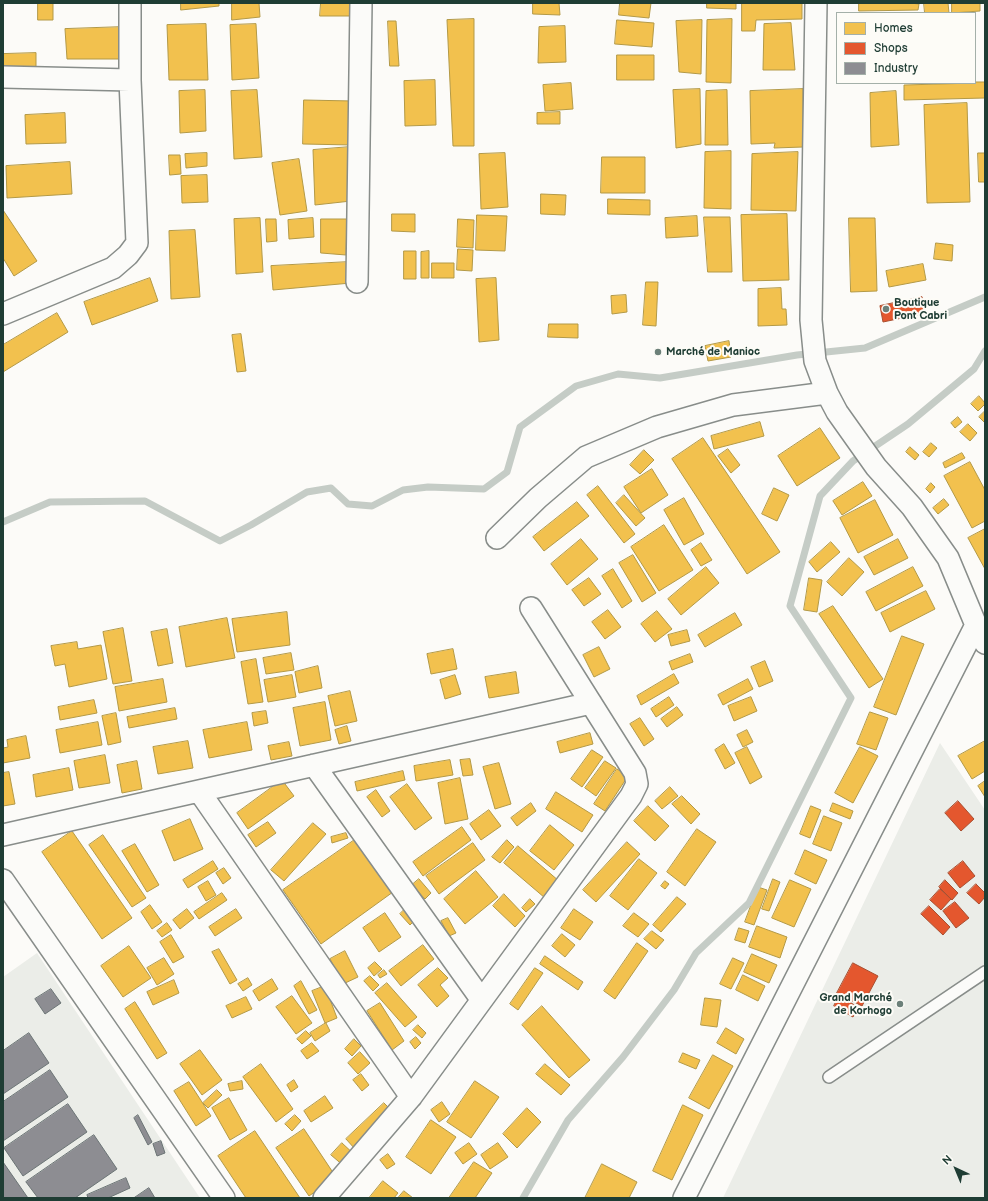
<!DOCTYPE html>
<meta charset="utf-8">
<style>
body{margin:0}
#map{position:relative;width:988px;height:1201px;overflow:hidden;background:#fcfbf8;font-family:"Balsamiq Sans",sans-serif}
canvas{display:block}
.frame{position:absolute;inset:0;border:4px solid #1f3d34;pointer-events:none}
.legend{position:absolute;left:836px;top:12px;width:140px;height:72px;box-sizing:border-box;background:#fdfcf7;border:1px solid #a4b0a9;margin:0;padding:5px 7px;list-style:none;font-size:12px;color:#1f3d34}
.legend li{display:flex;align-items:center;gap:8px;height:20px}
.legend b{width:20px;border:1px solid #a4b0a9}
.north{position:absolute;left:936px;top:1149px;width:40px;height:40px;-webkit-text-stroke:3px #fdfcf7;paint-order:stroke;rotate:316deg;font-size:11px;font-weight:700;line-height:16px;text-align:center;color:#1f3d34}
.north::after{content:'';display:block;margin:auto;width:14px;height:18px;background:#1f3d34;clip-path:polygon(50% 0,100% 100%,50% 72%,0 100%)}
</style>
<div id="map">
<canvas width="988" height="1201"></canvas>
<div class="frame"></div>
<ul class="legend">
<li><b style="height:11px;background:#f2c14e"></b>Homes</li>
<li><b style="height:11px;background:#e4572e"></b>Shops</li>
<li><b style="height:11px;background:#8d8d92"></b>Industry</li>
</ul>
<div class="north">N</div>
</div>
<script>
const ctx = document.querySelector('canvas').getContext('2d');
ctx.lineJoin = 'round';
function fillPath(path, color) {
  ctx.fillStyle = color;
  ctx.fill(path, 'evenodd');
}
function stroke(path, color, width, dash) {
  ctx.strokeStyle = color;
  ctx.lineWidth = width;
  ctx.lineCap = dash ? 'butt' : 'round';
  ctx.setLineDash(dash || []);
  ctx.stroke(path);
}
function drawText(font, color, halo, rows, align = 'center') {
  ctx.font = font + ' "Balsamiq Sans",sans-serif';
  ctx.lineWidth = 4;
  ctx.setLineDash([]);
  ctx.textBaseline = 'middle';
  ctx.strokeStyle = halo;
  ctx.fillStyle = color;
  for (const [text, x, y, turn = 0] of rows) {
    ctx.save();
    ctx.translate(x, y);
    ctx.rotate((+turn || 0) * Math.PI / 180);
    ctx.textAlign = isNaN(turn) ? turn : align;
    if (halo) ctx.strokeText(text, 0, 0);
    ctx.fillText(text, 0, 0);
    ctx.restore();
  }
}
const built = new Path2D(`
 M 940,743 L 985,810 L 985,1198 L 723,1198 Z
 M 37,953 L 200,1198 L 3,1198 L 3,977 Z`);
const homes = new Path2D(`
 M 38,3 L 53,3 L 53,20 L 38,20 Z
 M 181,3 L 219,3 L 219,6 L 181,10 Z
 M 232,3 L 259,3 L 260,17 L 232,20 Z
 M 321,3 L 350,3 L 350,16 L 320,16 Z
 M 533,3 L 559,3 L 560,15 L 533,14 Z
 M 620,3 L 651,3 L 649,18 L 619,15 Z
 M 707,3 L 736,3 L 736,9 L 707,8 Z
 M 742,3 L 802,3 L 802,19 L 756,20 L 755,31 L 742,31 Z
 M 859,3 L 910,3 L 919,4 L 918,10 L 859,11 Z
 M 924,3 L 948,3 L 949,13 L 925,13 Z
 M 952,3 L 980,3 L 980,11 L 952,13 Z
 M 474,19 L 474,146 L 453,146 L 447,20 Z
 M 732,19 L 731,83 L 706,82 L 707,20 Z
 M 617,20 L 654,23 L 652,47 L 615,44 Z
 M 702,20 L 701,74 L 679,72 L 676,21 Z
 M 388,21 L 396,21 L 399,66 L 390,66 Z
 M 791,23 L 795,70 L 763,70 L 764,24 Z
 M 206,24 L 208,80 L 169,80 L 167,25 Z
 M 256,24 L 259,78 L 232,80 L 230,25 Z
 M 565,26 L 566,62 L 538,63 L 539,27 Z
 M 123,27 L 124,59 L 67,59 L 65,29 Z
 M 36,53 L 36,67 L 3,67 L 3,54 Z
 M 617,55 L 654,55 L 654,80 L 617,80 Z
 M 435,80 L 436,125 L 405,126 L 404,81 Z
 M 975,82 L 985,82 L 985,98 L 904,100 L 904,85 L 975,83 Z
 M 571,83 L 573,109 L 545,111 L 543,85 Z
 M 700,89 L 701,144 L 676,148 L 673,90 Z
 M 803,89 L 803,147 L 774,148 L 775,143 L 751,144 L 750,91 Z
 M 205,90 L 206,131 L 180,133 L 179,91 Z
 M 257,90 L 262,157 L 234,159 L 231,91 Z
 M 727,90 L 728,145 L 705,145 L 706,91 Z
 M 896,91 L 899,145 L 871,147 L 870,93 Z
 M 304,100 L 353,101 L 352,145 L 303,144 Z
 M 967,103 L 970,202 L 927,203 L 924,105 Z
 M 560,112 L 560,124 L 537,124 L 537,113 Z
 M 65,113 L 66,143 L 26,144 L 25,115 Z
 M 350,147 L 351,201 L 315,205 L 313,150 Z
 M 731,151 L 731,209 L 704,208 L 705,152 Z
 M 798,152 L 796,211 L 751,210 L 752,154 Z
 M 207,153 L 207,166 L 186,168 L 185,154 Z
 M 505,153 L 508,207 L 481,209 L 479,154 Z
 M 978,153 L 985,153 L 985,182 L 979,182 Z
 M 169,155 L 180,155 L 181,174 L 170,175 Z
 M 602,157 L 645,157 L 645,193 L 601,193 Z
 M 299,159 L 307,211 L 280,215 L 272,163 Z
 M 70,162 L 72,194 L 7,198 L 6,166 Z
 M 207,175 L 208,202 L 182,203 L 181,176 Z
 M 541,194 L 566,195 L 565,215 L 541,214 Z
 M 608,199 L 650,200 L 650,215 L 608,214 Z
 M 3,210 L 37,261 L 14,276 L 3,258 Z
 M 392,214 L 415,214 L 415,232 L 392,231 Z
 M 787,214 L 789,280 L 743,281 L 741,215 Z
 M 477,215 L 507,216 L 505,251 L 476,250 Z
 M 697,216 L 698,236 L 666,238 L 665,218 Z
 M 704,217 L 730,217 L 732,272 L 708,272 Z
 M 260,218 L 263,272 L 236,274 L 234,219 Z
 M 313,218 L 314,237 L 289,239 L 288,220 Z
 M 849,218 L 875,218 L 877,291 L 851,292 Z
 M 266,219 L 276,219 L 277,241 L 267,242 Z
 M 321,219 L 347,219 L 346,255 L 321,253 Z
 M 458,219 L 474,220 L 473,248 L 457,247 Z
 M 195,230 L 200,297 L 171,299 L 169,231 Z
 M 936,243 L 953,245 L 952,261 L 934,259 Z
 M 458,249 L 473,250 L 472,271 L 457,270 Z
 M 404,251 L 416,251 L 416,279 L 404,279 Z
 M 429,251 L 429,278 L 421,278 L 421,252 Z
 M 349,262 L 351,283 L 273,290 L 271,266 Z
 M 432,263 L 454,263 L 454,278 L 432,278 Z
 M 923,264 L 926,280 L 889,287 L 886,271 Z
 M 150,278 L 158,301 L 92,325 L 84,302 Z
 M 496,278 L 499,340 L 479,342 L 476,279 Z
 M 646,282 L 658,282 L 656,326 L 643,325 Z
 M 781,288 L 782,309 L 786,309 L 787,325 L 758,326 L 758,289 Z
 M 626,295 L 627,312 L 612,314 L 611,296 Z
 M 57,313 L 68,332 L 3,372 L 3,345 Z
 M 549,324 L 578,324 L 578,338 L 548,337 Z
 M 241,334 L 246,371 L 237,372 L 232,335 Z
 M 729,341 L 731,357 L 708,361 L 705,346 Z
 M 979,396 L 985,403 L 985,404 L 978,411 L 971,404 Z
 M 985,411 L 985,423 L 979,417 Z
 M 958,417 L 962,422 L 955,428 L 951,423 Z
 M 760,422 L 764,436 L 714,449 L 711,436 Z
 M 968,424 L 977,433 L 970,441 L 960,432 Z
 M 820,428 L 840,458 L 797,486 L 778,456 Z
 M 703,438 L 780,552 L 747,574 L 672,459 Z
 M 931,443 L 937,448 L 929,457 L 923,452 Z
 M 910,447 L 919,455 L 915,460 L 906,452 Z
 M 728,449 L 740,465 L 731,473 L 718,456 Z
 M 644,450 L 654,460 L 640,474 L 630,465 Z
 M 962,453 L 965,458 L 945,468 L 943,463 Z
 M 970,462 L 985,490 L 985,521 L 972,528 L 944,476 Z
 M 652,469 L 668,495 L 641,513 L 624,487 Z
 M 863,482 L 872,496 L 842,515 L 833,501 Z
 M 931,483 L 935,487 L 930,493 L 926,489 Z
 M 598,486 L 635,534 L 624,543 L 587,495 Z
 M 774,488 L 789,495 L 777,521 L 762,514 Z
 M 624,495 L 645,518 L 636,526 L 616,503 Z
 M 684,498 L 704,534 L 684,545 L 664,510 Z
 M 944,499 L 949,505 L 938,514 L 933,508 Z
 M 875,500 L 893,535 L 858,553 L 840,518 Z
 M 577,502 L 589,516 L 544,551 L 533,537 Z
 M 664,525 L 693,570 L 659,591 L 631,547 Z
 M 985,529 L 985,569 L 968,538 Z
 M 581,539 L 598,559 L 567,585 L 551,564 Z
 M 898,539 L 908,558 L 874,575 L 864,557 Z
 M 831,542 L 840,552 L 817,572 L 809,562 Z
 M 701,543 L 712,560 L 701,566 L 691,550 Z
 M 633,555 L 656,593 L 642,602 L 619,563 Z
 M 849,558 L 864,572 L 842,596 L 827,582 Z
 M 706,567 L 719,583 L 681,615 L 668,599 Z
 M 913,567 L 923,586 L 876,611 L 866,592 Z
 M 613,569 L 632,601 L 622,608 L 602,576 Z
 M 589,578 L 601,594 L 584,606 L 572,590 Z
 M 809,578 L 822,580 L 817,612 L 804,610 Z
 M 926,591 L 935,609 L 890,632 L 881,613 Z
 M 833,606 L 883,679 L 869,688 L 819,614 Z
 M 608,610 L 621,627 L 605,639 L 592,622 Z
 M 657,611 L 672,629 L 655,642 L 641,624 Z
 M 287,612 L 290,645 L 237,652 L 232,619 Z
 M 735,613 L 742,625 L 705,647 L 698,635 Z
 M 227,618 L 235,658 L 186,667 L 179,627 Z
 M 123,628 L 132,681 L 113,684 L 103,632 Z
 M 167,629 L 173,663 L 158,666 L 151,632 Z
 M 687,630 L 690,641 L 671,646 L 668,635 Z
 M 902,636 L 924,644 L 896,715 L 874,707 Z
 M 77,642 L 78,649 L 101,645 L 107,679 L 69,687 L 65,664 L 55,666 L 51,646 Z
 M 599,647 L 610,669 L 594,677 L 583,655 Z
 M 453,649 L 457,669 L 431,674 L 427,654 Z
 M 291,653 L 294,670 L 266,674 L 263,658 Z
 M 690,654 L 693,662 L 672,670 L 669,662 Z
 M 256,659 L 263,702 L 248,704 L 241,662 Z
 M 765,661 L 773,681 L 759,687 L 751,667 Z
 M 318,666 L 322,688 L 299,693 L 295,672 Z
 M 516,672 L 519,693 L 489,698 L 485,677 Z
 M 674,674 L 679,683 L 641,705 L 637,696 Z
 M 292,675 L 296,697 L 268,702 L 264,680 Z
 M 455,675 L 461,694 L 445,699 L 440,680 Z
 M 163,679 L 167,702 L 119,711 L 115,687 Z
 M 748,679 L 753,689 L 723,705 L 718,695 Z
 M 350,691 L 357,721 L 335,726 L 328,696 Z
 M 669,697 L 674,705 L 656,717 L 651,709 Z
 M 751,697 L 757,711 L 734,721 L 728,706 Z
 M 94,700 L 97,713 L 60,720 L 58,707 Z
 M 325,702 L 331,740 L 300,746 L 293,708 Z
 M 677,707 L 683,715 L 667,727 L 661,719 Z
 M 175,708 L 177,719 L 129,728 L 127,717 Z
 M 266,711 L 268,723 L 254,726 L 252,713 Z
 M 870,712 L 888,718 L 876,750 L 857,744 Z
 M 116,713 L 121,742 L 108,745 L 102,716 Z
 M 640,718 L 654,739 L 644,746 L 630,724 Z
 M 98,722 L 102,745 L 60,753 L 56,730 Z
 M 247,722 L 252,750 L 209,758 L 203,730 Z
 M 347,726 L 351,741 L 339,744 L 335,730 Z
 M 747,730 L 753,742 L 743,747 L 737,735 Z
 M 590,733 L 593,744 L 560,753 L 557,742 Z
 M 26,736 L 30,758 L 3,763 L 3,748 L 8,747 L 7,740 Z
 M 188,741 L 193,768 L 158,774 L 153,747 Z
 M 985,741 L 985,771 L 972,779 L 958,756 Z
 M 289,742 L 292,756 L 271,760 L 268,746 Z
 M 724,744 L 735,763 L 725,769 L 715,750 Z
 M 747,747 L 762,777 L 750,784 L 735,753 Z
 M 860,747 L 878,756 L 853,803 L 835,793 Z
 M 592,750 L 603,757 L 582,787 L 571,779 Z
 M 105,755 L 110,783 L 79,788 L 74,761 Z
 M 470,759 L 473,775 L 463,776 L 460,760 Z
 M 450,760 L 453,775 L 416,781 L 414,766 Z
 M 137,761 L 142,789 L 122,793 L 117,765 Z
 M 605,761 L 616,768 L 596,796 L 585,788 Z
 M 499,763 L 511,804 L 495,809 L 483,767 Z
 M 69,768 L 73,790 L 36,797 L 33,775 Z
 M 617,769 L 628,776 L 605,811 L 594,804 Z
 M 403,771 L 405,780 L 357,791 L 355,782 Z
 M 9,772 L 15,804 L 3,806 L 3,773 Z
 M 460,778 L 468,819 L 445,824 L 438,783 Z
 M 282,780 L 294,796 L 248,829 L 237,813 Z
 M 985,781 L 985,797 L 978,786 Z
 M 407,784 L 432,818 L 415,830 L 390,797 Z
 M 670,787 L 678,796 L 662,809 L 655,801 Z
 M 376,790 L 390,811 L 382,817 L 367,797 Z
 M 556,792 L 593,815 L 582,832 L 546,809 Z
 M 682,796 L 700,814 L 691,824 L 672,804 Z
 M 531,803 L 536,811 L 517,826 L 511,818 Z
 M 833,803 L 853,811 L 850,819 L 830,811 Z
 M 648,806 L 669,826 L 655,841 L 634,821 Z
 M 811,806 L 821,810 L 810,838 L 800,834 Z
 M 489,810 L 501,826 L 481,840 L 470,824 Z
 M 824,816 L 842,823 L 831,851 L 813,844 Z
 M 190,819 L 203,849 L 174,861 L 162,831 Z
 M 268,822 L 276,833 L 256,847 L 248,835 Z
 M 313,823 L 326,834 L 284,881 L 271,870 Z
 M 550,825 L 574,845 L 554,870 L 530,851 Z
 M 462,827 L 471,840 L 423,876 L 413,862 Z
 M 697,829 L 716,842 L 685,886 L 667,872 Z
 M 72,831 L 132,918 L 102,939 L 42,852 Z
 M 346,833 L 348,838 L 332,843 L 331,837 Z
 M 103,835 L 146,898 L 132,907 L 89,845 Z
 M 356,839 L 393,892 L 321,944 L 283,890 Z
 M 507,840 L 514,847 L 500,863 L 492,857 Z
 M 627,842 L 640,854 L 596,902 L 583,890 Z
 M 473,843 L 485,860 L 439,894 L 426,876 Z
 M 135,844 L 159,885 L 147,892 L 122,851 Z
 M 518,846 L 559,881 L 545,898 L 504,863 Z
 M 805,850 L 827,860 L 816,884 L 795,874 Z
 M 639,859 L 657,873 L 628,910 L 610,896 Z
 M 213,861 L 218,869 L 188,888 L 183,880 Z
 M 224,868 L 231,878 L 223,884 L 216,873 Z
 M 476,871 L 498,897 L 465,924 L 444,899 Z
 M 419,879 L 431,893 L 425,899 L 412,885 Z
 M 773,879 L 780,882 L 769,911 L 762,909 Z
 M 790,880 L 811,889 L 794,927 L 772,918 Z
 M 208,881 L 216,895 L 206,901 L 198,887 Z
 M 665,881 L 669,884 L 665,889 L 661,886 Z
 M 758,887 L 767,890 L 754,925 L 745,922 Z
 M 222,893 L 227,900 L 199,919 L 194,912 Z
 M 504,894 L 525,916 L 515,927 L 493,906 Z
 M 677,897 L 686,904 L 661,932 L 653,925 Z
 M 530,899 L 535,904 L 526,912 L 522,908 Z
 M 150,905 L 162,922 L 152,929 L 141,912 Z
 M 187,909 L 194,918 L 180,929 L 173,920 Z
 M 236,909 L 242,918 L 215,936 L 209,927 Z
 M 574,909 L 593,922 L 580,940 L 561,928 Z
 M 404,910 L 414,921 L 410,925 L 400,914 Z
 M 385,913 L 401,937 L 379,952 L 363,928 Z
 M 634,913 L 649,924 L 638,937 L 623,926 Z
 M 448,918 L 456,933 L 449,936 L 441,921 Z
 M 167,923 L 172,930 L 162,937 L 157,931 Z
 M 757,926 L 787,937 L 780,958 L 749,947 Z
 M 739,928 L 749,931 L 745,943 L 735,940 Z
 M 652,931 L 664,940 L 656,949 L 644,939 Z
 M 562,934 L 575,945 L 565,957 L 552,946 Z
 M 171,935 L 184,957 L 173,963 L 160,942 Z
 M 637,943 L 648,951 L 615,999 L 604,991 Z
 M 423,945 L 434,959 L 401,986 L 389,971 Z
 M 129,946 L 151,978 L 123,997 L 101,966 Z
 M 219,949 L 237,980 L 230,984 L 212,952 Z
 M 345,951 L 358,977 L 343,984 L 330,959 Z
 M 752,954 L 777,965 L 769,983 L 744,972 Z
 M 545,956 L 583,982 L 578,990 L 540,964 Z
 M 164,958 L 174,974 L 157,985 L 147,968 Z
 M 733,958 L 744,963 L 731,989 L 720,984 Z
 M 375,962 L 382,969 L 374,976 L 368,968 Z
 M 438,968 L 448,978 L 440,985 L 449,996 L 437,1007 L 418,985 Z
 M 535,968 L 543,973 L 518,1010 L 510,1004 Z
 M 384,970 L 387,974 L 380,978 L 378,975 Z
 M 743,975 L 765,986 L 758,1001 L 736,990 Z
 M 370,976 L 379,985 L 373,991 L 364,981 Z
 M 248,978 L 252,985 L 243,991 L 238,984 Z
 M 272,979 L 278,989 L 259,1001 L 253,991 Z
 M 174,980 L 179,993 L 153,1005 L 147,992 Z
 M 301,981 L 317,1010 L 309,1014 L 294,986 Z
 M 387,983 L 417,1017 L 405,1027 L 375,993 Z
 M 325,986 L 337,1018 L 325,1023 L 312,991 Z
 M 292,996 L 312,1023 L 296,1034 L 276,1007 Z
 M 246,997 L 252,1009 L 232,1018 L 226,1006 Z
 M 705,998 L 721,1000 L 717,1027 L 701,1025 Z
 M 135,1002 L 167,1053 L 157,1059 L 125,1009 Z
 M 380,1003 L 404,1041 L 392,1050 L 367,1011 Z
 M 542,1006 L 590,1060 L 569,1078 L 522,1025 Z
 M 326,1023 L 330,1031 L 315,1041 L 310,1033 Z
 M 418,1025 L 426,1033 L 422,1038 L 413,1030 Z
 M 726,1028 L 744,1039 L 736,1054 L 717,1043 Z
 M 306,1031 L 311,1036 L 302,1044 L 297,1039 Z
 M 416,1037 L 421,1043 L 415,1049 L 410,1042 Z
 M 354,1039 L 361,1046 L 352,1056 L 345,1049 Z
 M 312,1043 L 319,1051 L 307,1059 L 301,1051 Z
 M 200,1050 L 222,1080 L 202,1095 L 180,1064 Z
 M 360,1052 L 370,1063 L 358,1074 L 348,1063 Z
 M 683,1053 L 700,1060 L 696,1069 L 679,1062 Z
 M 713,1055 L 733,1066 L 709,1109 L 689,1098 Z
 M 261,1064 L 293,1109 L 276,1122 L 243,1077 Z
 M 545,1064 L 570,1085 L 561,1095 L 536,1074 Z
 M 361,1074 L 369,1085 L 362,1091 L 353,1080 Z
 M 294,1080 L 298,1087 L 291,1092 L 287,1085 Z
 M 242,1081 L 243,1089 L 230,1091 L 228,1084 Z
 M 475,1081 L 499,1097 L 471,1138 L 447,1122 Z
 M 189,1082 L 211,1116 L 196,1126 L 174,1091 Z
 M 217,1090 L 222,1095 L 208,1108 L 203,1103 Z
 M 325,1096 L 333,1108 L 311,1122 L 304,1111 Z
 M 229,1098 L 247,1130 L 230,1140 L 212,1108 Z
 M 442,1102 L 450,1114 L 439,1122 L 431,1110 Z
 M 384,1103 L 394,1113 L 355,1149 L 346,1139 Z
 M 683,1105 L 703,1115 L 672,1180 L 653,1171 Z
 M 527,1108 L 541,1122 L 517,1148 L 503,1134 Z
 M 295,1115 L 301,1121 L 292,1131 L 285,1124 Z
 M 431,1120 L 456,1137 L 431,1174 L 406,1157 Z
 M 304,1129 L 336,1177 L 309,1196 L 276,1148 Z
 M 255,1131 L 300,1198 L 246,1198 L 218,1156 Z
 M 342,1143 L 356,1156 L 345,1167 L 331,1155 Z
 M 469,1143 L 477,1154 L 463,1164 L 455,1153 Z
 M 498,1143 L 508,1157 L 490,1169 L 481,1155 Z
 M 388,1154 L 395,1164 L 387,1169 L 380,1160 Z
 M 474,1162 L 492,1173 L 475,1198 L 449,1198 Z
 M 602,1164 L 637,1182 L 629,1198 L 585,1198 Z
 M 383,1181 L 398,1193 L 394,1198 L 371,1198 L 370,1197 Z
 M 404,1191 L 413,1198 L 398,1198 Z`);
const shops = new Path2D(`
 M 922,297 L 926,313 L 883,322 L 880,306 Z
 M 958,801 L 974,819 L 961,831 L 945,813 Z
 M 963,861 L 975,876 L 960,888 L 948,873 Z
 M 945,880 L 958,893 L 952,900 L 939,887 Z
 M 976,884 L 985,893 L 985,897 L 979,904 L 967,893 Z
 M 940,889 L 951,899 L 941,910 L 930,900 Z
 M 955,902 L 969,918 L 956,928 L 943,911 Z
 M 929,906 L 950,927 L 943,935 L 921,914 Z
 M 853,963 L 878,976 L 862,1006 L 837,993 Z
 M 839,996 L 858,1007 L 853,1017 L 834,1006 Z`);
const industry = new Path2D(`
 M 51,989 L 61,1003 L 45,1014 L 35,999 Z
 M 29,1033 L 49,1063 L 3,1094 L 3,1051 Z
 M 50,1070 L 68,1097 L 3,1141 L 3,1102 Z
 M 68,1104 L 87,1132 L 23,1176 L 4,1148 Z
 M 138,1115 L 152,1142 L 148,1145 L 134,1118 Z
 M 94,1135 L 117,1169 L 75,1198 L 38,1198 L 26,1182 Z
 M 161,1141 L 165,1153 L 157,1156 L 153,1144 Z
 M 3,1162 L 28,1198 L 3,1198 Z
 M 126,1178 L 130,1188 L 108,1198 L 88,1198 L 87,1195 Z
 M 149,1188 L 155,1198 L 134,1198 Z`);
const stream = new Path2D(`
 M 3,522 L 50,502 L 145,501 L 220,541 L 251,525 L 307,492 L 331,488 L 348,504 L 372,506 L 403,490 L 428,487 L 484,489 L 507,472 L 520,427 L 576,386 L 618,374 L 660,378 L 797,355 L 865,348 L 985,297
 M 523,1198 L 568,1120 L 623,1057 L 674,990 L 696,953 L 749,903 L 851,698 L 790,606 L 820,496 L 853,461 L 908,424 L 974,369 L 985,351`);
const lane = new Path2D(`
 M 829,1077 L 985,972`);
const street = new Path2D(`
 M 816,3 L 811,320 L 815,361 L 827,393 L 837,412 L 876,467 L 912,507 L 948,558 L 976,625 L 985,643
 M 3,77 L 130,80
 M 357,282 L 361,3
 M 3,314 L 113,268 L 128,255 L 137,243 L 130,80 L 130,3
 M 497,538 L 538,498 L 586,457 L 657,427 L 733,405 L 827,393
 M 314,765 L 481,999
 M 199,791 L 411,1097
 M 3,835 L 591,703
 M 3,880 L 224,1198
 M 324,1198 L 411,1097 L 631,796 L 637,784 L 635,773 L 531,608
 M 684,1198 L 976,625`);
const markers = [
 [886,309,4,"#6c8079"],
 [658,352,4,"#6c8079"],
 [900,1004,4,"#6c8079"]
];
const poiNames = [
 ["Boutique",894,303],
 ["Pont Cabri",894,316],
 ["Marché de Manioc",666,352],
 ["Grand Marché",892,998,"right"],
 ["de Korhogo",892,1011,"right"]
];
fillPath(built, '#ebede8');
fillPath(homes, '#f2c14e');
stroke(homes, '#b39946', 1);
fillPath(shops, '#e4572e');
stroke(shops, '#a94f30', 1);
fillPath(industry, '#8d8d92');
stroke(industry, '#6c7576', 1);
stroke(stream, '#c5ccc6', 7);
stroke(lane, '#888d8a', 14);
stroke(street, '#888d8a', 24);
stroke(lane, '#fbfbf9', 11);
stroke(street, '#fbfbf9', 21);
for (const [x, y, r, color] of markers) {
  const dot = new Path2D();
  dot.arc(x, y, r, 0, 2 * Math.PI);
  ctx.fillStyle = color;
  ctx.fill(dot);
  stroke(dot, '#fdfcf7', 1.5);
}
drawText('bold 11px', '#1f3d34', '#fdfcf7', poiNames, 'left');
</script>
